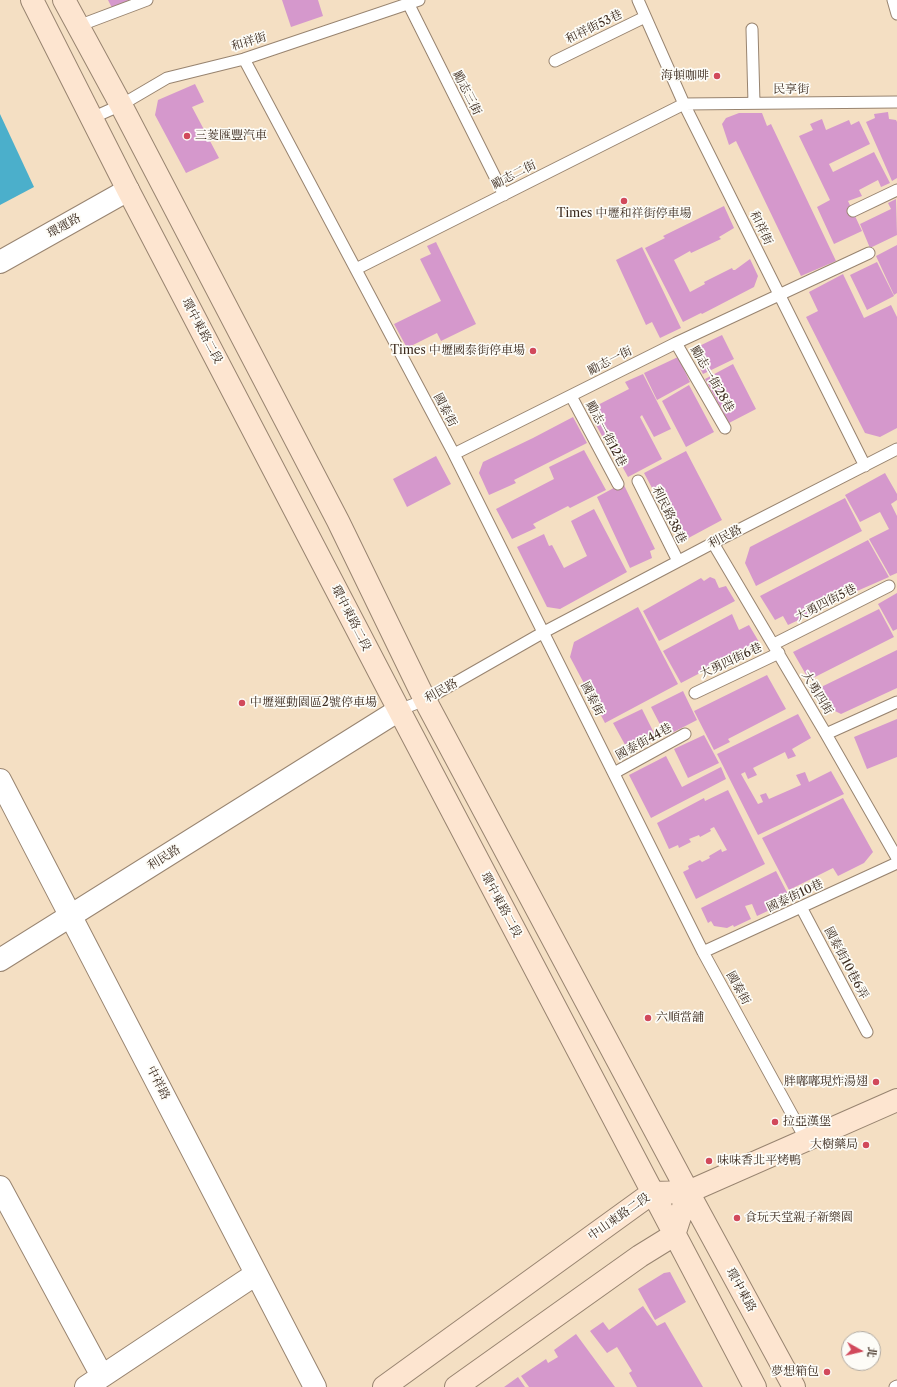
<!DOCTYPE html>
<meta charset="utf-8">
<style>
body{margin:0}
#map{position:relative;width:897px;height:1387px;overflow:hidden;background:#f4dfc3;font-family:"Libre Caslon Text","Noto Serif TC",serif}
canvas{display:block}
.north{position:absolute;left:841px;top:1331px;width:40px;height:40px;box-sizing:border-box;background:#fdfcf7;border:1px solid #afa8a0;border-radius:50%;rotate:98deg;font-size:11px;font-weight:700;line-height:16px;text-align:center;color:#3b2a1e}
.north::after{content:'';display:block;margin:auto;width:14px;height:18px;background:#d1495b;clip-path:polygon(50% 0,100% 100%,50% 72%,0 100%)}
</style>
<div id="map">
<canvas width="897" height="1387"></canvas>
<div class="north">北</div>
</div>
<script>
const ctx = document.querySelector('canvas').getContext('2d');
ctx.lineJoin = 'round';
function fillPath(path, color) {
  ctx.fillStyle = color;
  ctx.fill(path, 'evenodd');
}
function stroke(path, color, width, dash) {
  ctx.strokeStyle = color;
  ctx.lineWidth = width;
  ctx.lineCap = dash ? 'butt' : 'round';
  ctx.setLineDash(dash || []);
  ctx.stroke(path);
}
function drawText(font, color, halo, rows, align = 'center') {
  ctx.font = font + ' "Libre Caslon Text","Noto Serif TC",serif';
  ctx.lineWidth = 3.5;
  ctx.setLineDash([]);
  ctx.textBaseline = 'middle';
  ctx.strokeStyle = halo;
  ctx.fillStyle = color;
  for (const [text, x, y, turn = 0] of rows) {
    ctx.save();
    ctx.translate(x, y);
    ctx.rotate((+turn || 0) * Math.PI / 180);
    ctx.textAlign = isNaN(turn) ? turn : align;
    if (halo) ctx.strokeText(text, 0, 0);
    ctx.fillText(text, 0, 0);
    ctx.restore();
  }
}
const water = new Path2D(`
 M 0,114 L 34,187 L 0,205 Z`);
const building = new Path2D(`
 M 108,0 L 131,0 L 112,8 Z
 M 282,0 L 318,0 L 323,16 L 291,27 Z
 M 195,84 L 204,102 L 192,107 L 219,158 L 186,173 L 155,115 L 158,100 Z
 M 888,112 L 889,119 L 896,120 L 897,122 L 897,178 L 892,181 L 866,122 L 875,118 L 874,114 Z
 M 739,113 L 762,113 L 767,126 L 771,124 L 836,261 L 801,276 L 736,141 L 729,145 L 722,124 L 726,118 Z
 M 822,119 L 826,130 L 849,120 L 851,125 L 859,121 L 870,144 L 829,164 L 833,172 L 874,152 L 890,183 L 881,187 L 878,180 L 859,190 L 862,196 L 848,201 L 862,231 L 834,244 L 817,207 L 830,200 L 799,136 L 813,130 L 810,124 Z
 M 896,199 L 897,235 L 870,248 L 860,224 L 891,209 L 888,203 Z
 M 724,206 L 734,228 L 719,237 L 721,239 L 691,253 L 690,251 L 674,260 L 690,292 L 705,284 L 704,282 L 732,268 L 733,270 L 735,270 L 750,259 L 758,276 L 754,287 L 702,314 L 701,313 L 683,322 L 645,248 L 665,238 L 663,236 Z
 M 436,242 L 476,324 L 441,341 L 437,333 L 407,348 L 394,324 L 441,301 L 420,259 L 431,254 L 427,246 Z
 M 897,245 L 897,293 L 894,295 L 876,256 Z
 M 642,247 L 681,328 L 660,338 L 652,322 L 646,325 L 616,260 Z
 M 877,262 L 894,296 L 867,310 L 850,275 Z
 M 843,274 L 864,318 L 891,305 L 897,317 L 897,428 L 880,437 L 865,433 L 806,317 L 818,311 L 809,292 Z
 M 722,335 L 734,359 L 703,374 L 691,350 Z
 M 678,357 L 690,382 L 657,400 L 644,373 Z
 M 733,364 L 756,409 L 729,423 L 705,379 Z
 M 643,374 L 671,429 L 654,437 L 642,415 L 640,417 L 662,459 L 628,477 L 605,435 L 602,436 L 588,410 L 629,389 L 625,382 Z
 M 689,385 L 714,432 L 686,447 L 662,401 Z
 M 573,417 L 587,443 L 514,480 L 516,483 L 489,495 L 479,473 L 483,462 L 533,438 Z
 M 584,450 L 606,490 L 570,508 L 568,506 L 533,524 L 536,528 L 512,539 L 496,509 L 554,479 L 549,467 Z
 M 686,451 L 722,520 L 681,542 L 644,473 Z
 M 436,456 L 451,484 L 407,507 L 393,479 Z
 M 885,473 L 897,494 L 897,500 L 891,504 L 897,516 L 897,573 L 890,576 L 869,539 L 889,529 L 880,512 L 860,522 L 845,495 Z
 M 623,483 L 655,549 L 650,551 L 652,558 L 630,568 L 597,497 Z
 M 845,498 L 862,531 L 756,586 L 745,563 L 750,547 Z
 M 594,509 L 627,572 L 560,609 L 547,607 L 517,547 L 544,534 L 549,546 L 552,545 L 564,568 L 587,556 L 571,521 Z
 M 868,540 L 889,577 L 857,591 L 856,589 L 840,597 L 841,600 L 788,625 L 783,616 L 775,620 L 760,596 Z
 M 710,577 L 715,579 L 719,588 L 726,586 L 735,601 L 659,641 L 643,611 L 701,578 L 704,581 Z
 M 897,593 L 897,629 L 893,631 L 878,604 Z
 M 638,607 L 678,684 L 605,723 L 570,657 L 574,642 Z
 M 879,609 L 894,637 L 809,680 L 793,652 Z
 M 732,614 L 739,630 L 749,625 L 759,642 L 681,683 L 663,651 Z
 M 897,650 L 897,688 L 841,714 L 823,705 L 815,690 Z
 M 767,675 L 786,709 L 728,739 L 730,742 L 714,750 L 694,711 Z
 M 683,691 L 697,720 L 666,736 L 651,707 Z
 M 642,709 L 657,739 L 629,752 L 613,723 Z
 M 798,714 L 811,738 L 792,749 L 796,756 L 788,759 L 785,752 L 753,768 L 757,775 L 748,779 L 745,772 L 741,774 L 758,804 L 763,802 L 760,795 L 766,793 L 769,799 L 801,785 L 796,775 L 805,772 L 809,782 L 831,771 L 844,794 L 758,835 L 717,754 Z
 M 897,719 L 897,757 L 867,769 L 854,737 Z
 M 704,735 L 719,763 L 688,778 L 674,749 Z
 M 666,756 L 682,787 L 721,767 L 726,779 L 651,818 L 629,775 Z
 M 728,790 L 765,864 L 696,899 L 683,872 L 689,869 L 688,866 L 700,860 L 702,862 L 710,858 L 709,856 L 721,849 L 722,852 L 727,850 L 714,827 L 710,829 L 711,831 L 700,837 L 699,835 L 689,839 L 691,842 L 679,848 L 678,845 L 669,849 L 657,823 L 704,798 L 705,801 Z
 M 843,798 L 873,852 L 864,863 L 838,876 L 833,868 L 789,890 L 762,838 Z
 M 776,871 L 791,900 L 757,916 L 752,904 L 745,906 L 751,919 L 734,927 L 733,925 L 727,928 L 714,926 L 711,921 L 708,923 L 701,908 Z
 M 670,1272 L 686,1302 L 655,1320 L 638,1289 L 664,1273 Z
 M 643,1306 L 657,1326 L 665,1322 L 703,1387 L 637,1387 L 629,1373 L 632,1371 L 617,1347 L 607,1353 L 590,1331 L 603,1322 L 609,1330 Z
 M 576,1334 L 615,1387 L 529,1387 L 521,1376 L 546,1359 L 548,1363 L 558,1357 L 554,1350 Z
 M 518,1377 L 525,1387 L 504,1387 Z`);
const lane = new Path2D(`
 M 638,0 L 684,104 L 865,466
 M 893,0 L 897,14
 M 408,3 L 504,195
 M 78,26 L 147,0
 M 752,29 L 754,103
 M 244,59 L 454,454 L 703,952 L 806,1140
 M 555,61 L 645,17
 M 92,118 L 121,105 L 167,78 L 244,59 L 419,0
 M 853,211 L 897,190
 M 356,269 L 684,104 L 897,102
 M 676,343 L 725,428
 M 571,396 L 618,484
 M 454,454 L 676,343 L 869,253
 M 638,481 L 678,561
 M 713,543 L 826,734 L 897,858
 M 774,644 L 889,586
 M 695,693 L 779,653
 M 399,710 L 425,700 L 544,632 L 713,543 L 897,449
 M 826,734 L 897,702
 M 614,773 L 685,734
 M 801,907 L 867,1032
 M 703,952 L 897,863
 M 895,1387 L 897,1386`);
const street = new Path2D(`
 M 0,262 L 128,190
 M 0,780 L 315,1387
 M 0,960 L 399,710
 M 0,1187 L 102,1376
 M 86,1387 L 256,1274`);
const secondary = new Path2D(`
 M 32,0 L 128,190 L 399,710 L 755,1387
 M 64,0 L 121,105 L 338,521 L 425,700 L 688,1192 L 794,1387
 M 384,1387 L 652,1193 L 688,1192 L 897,1100
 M 456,1387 L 640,1256 L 674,1235 L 688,1192`);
const markers = [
 [717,76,4,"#d1495b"],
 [187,136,4,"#d1495b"],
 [624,201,4,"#d1495b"],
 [533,351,4,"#d1495b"],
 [242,703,4,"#d1495b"],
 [648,1018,4,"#d1495b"],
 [876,1082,4,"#d1495b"],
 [775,1122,4,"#d1495b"],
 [866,1145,4,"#d1495b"],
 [709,1161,4,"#d1495b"],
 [737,1218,4,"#d1495b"],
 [827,1372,4,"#d1495b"]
];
const streetNames = [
 ["和祥街53巷",594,27,-26],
 ["和祥街",249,42,-17],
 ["民享街",791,90],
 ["勵志三街",467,93,63],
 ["勵志二街",514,175,-27],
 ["環運路",64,226,-29],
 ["和祥街",761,228,64],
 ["環中東路二段",202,331,62],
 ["勵志一街",610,361,-27],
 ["勵志一街28巷",712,379,60],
 ["國泰街",445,410,62],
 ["勵志一街12巷",606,434,62],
 ["利民路38巷",669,515,64],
 ["利民路",725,537,-27],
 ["大勇四街5巷",826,603,-27],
 ["環中東路二段",351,618,63],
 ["大勇四街6巷",731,661,-25],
 ["利民路",441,691,-29],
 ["大勇四街",817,693,59],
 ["國泰街",592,699,63],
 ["國泰街44巷",644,742,-29],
 ["利民路",164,858,-32],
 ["國泰街10巷",795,896,-25],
 ["環中東路二段",501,905,62],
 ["國泰街10巷6弄",846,963,62],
 ["國泰街",738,988,61],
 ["中祥路",158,1083,63],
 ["中山東路二段",619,1217,-35],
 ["環中東路",741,1290,61]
];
const poiNames = [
 ["海頓咖啡",709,76,"right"],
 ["三菱匯豐汽車",195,136],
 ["Times 中壢和祥街停車場",624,214,"center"],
 ["Times 中壢國泰街停車場",525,351,"right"],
 ["中壢運動園區2號停車場",250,703],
 ["六順當舖",656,1018],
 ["胖嘟嘟現炸湯翅",868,1082,"right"],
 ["拉亞漢堡",783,1122],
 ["大樹藥局",858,1145,"right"],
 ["味味香北平烤鴨",717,1161],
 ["食玩天堂親子新樂園",745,1218],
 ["夢想箱包",819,1372,"right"]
];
fillPath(water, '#4bafcb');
fillPath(building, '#d598cc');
stroke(lane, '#988470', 13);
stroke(street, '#988470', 24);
stroke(secondary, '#988470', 24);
stroke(lane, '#fff', 11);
stroke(street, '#fff', 22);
stroke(secondary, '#fde5d0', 22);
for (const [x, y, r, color] of markers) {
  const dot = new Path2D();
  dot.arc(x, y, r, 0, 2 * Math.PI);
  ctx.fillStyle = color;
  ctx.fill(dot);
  stroke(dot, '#fdfcf7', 1.5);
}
drawText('12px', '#3b2a1e', '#fdfcf7', streetNames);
drawText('12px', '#3b2a1e', '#fdfcf7', poiNames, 'left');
</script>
